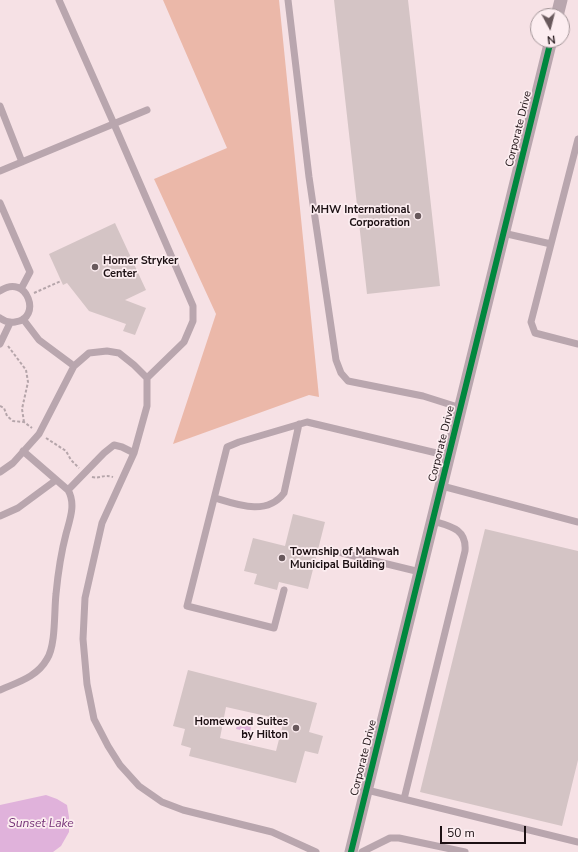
<!DOCTYPE html>
<style>
body{margin:0}
#map{position:relative;width:578px;height:852px;overflow:hidden;background:#f6e1e5;font-family:"Nunito Sans",sans-serif}
canvas{display:block}
.north{position:absolute;left:530px;top:8px;width:40px;height:40px;box-sizing:border-box;background:#fcedf0;border:1px solid #a29598;border-radius:50%;rotate:173deg;font-size:11px;font-weight:700;line-height:16px;text-align:center;color:#1c1013}
.north::after{content:'';display:block;margin:auto;width:14px;height:18px;background:#68595c;clip-path:polygon(50% 0,100% 100%,50% 72%,0 100%)}
.scale{position:absolute;left:440px;top:826px;width:86px;height:18px;box-sizing:border-box;border:2px solid #1c1013;border-top:0;padding-left:5px;font-size:12px;line-height:14px;white-space:nowrap;color:#1c1013;-webkit-text-stroke:3px #fcedf0;paint-order:stroke}
</style>
<div id="map">
<canvas width="578" height="852"></canvas>
<div class="north">N</div>
<div class="scale">50 m</div>
</div>
<script>
const ctx = document.querySelector('canvas').getContext('2d');
ctx.lineJoin = 'round';
function fillPath(path, color) {
  ctx.fillStyle = color;
  ctx.fill(path, 'evenodd');
}
function stroke(path, color, width, dash) {
  ctx.strokeStyle = color;
  ctx.lineWidth = width;
  ctx.lineCap = dash ? 'butt' : 'round';
  ctx.setLineDash(dash || []);
  ctx.stroke(path);
}
function drawText(font, color, halo, rows, align = 'center') {
  ctx.font = font + ' "Nunito Sans",sans-serif';
  ctx.lineWidth = 3.5;
  ctx.setLineDash([]);
  ctx.textBaseline = 'middle';
  ctx.strokeStyle = halo;
  ctx.fillStyle = color;
  for (const [text, x, y, turn = 0] of rows) {
    ctx.save();
    ctx.translate(x, y);
    ctx.rotate((+turn || 0) * Math.PI / 180);
    ctx.textAlign = isNaN(turn) ? turn : align;
    if (halo) ctx.strokeText(text, 0, 0);
    ctx.fillText(text, 0, 0);
    ctx.restore();
  }
}
const forest = new Path2D(`
 M 163,0 L 279,0 L 319,397 L 309,395 L 173,444 L 216,314 L 154,179 L 227,148 Z`);
const water = new Path2D(`
 M 239,719 L 252,722 L 250,732 L 236,729 Z
 M 46,795 L 57,799 L 67,805 L 69,817 L 69,832 L 61,846 L 53,852 L 0,852 L 0,805 Z`);
const building = new Path2D(`
 M 334,0 L 408,0 L 440,286 L 367,294 Z
 M 115,223 L 146,290 L 125,300 L 146,308 L 135,335 L 123,331 L 126,324 L 89,311 L 67,283 L 63,285 L 49,254 Z
 M 293,514 L 325,522 L 308,589 L 279,582 L 277,590 L 254,584 L 257,574 L 244,571 L 253,538 L 285,546 Z
 M 485,529 L 578,551 L 578,760 L 562,826 L 420,792 Z
 M 188,670 L 317,703 L 309,732 L 323,736 L 318,754 L 305,751 L 296,783 L 189,756 L 191,748 L 181,745 L 185,729 L 173,726 ZM 226,707 L 284,720 L 276,751 L 220,738 Z`);
const path = new Path2D(`
 M 34,293 L 61,281
 M 8,346 L 26,370 L 28,382 L 22,409 L 24,422
 M 0,406 L 4,408 L 7,416 L 13,421 L 24,422 L 32,428
 M 46,438 L 66,451 L 71,460 L 79,468
 M 92,477 C 100,479 103,474 113,477`);
const service = new Path2D(`
 M 59,0 L 114,124 L 193,306 L 193,321 L 184,342 L 147,378
 M 288,0 L 309,177 L 336,360 L 341,373 L 348,381 L 423,396 L 461,408
 M 0,106 L 22,162
 M 578,139 L 531,322 L 535,333 L 578,344
 M 0,171 L 147,110
 M 0,203 L 30,272 L 21,289
 M 503,233 L 551,244
 M 0,291 C 27,272 43,319 15,322 C 9,323 4,321 0,318
 M 23,319 L 39,340 L 74,366
 M 0,344 L 10,323
 M 0,472 L 13,463 L 39,434 L 74,366 L 89,353 L 107,351 L 119,353 L 134,365 L 147,378 L 147,406 L 134,453 L 102,523 L 85,598 L 83,639 L 87,684 L 94,719 L 108,746 L 120,765 L 139,786 L 162,802 L 183,810 L 272,832 L 316,852
 M 442,486 L 578,522
 M 68,490 L 104,453 L 114,445 L 122,447 L 134,453
 M 215,498 C 238,505 267,516 284,493 L 299,424
 M 0,516 L 18,508 L 56,480
 M 342,553 L 420,572
 M 284,590 L 274,628 L 187,606 L 227,447 L 239,442 L 307,422 L 449,456
 M 0,690 C 18,682 37,677 47,659 C 56,645 54,611 56,594 C 58,573 61,553 66,534 C 70,519 76,504 68,490 L 23,451
 M 367,790 L 578,842
 M 404,799 L 465,551 C 467,529 450,526 433,521
 M 362,852 L 390,838 L 399,838 L 465,852`);
const minor = new Path2D(`
 M 557,16 L 561,0
 M 351,852 L 551,40`);
const cycleway = new Path2D(`
 M 351,852 L 551,40`);
const markers = [
 [418,216,4,"#68595c"],
 [95,267,4,"#68595c"],
 [282,558,4,"#68595c"],
 [296,728,4,"#68595c"]
];
const streetNames = [
 ["Corporate Drive",519,129,-76],
 ["Corporate Drive",442,444,-76],
 ["Corporate Drive",364,758,-76]
];
const poiNames = [
 ["MHW International",410,210],
 ["Corporation",410,223],
 ["Homer Stryker",103,261,"left"],
 ["Center",103,274,"left"],
 ["Township of Mahwah",290,552,"left"],
 ["Municipal Building",290,565,"left"],
 ["Homewood Suites",288,722],
 ["by Hilton",288,735]
];
const waterNames = [
 ["Sunset Lake",41,824]
];
fillPath(forest, '#ebb8a9');
fillPath(water, '#e0b2db');
fillPath(building, '#d4c4c5');
stroke(path, '#b5a5aa', 2, [3, 2]);
stroke(service, '#b9a6ae', 7);
stroke(minor, '#b9a6ae', 13);
stroke(cycleway, '#00873e', 6);
for (const [x, y, r, color] of markers) {
  const dot = new Path2D();
  dot.arc(x, y, r, 0, 2 * Math.PI);
  ctx.fillStyle = color;
  ctx.fill(dot);
  stroke(dot, '#fcedf0', 1.5);
}
drawText('11px', '#1c1013', '#fcedf0', streetNames);
drawText('bold 11px', '#1c1013', '#fcedf0', poiNames, 'right');
drawText('italic 12px', '#753277', '#fcedf0', waterNames);
</script>
